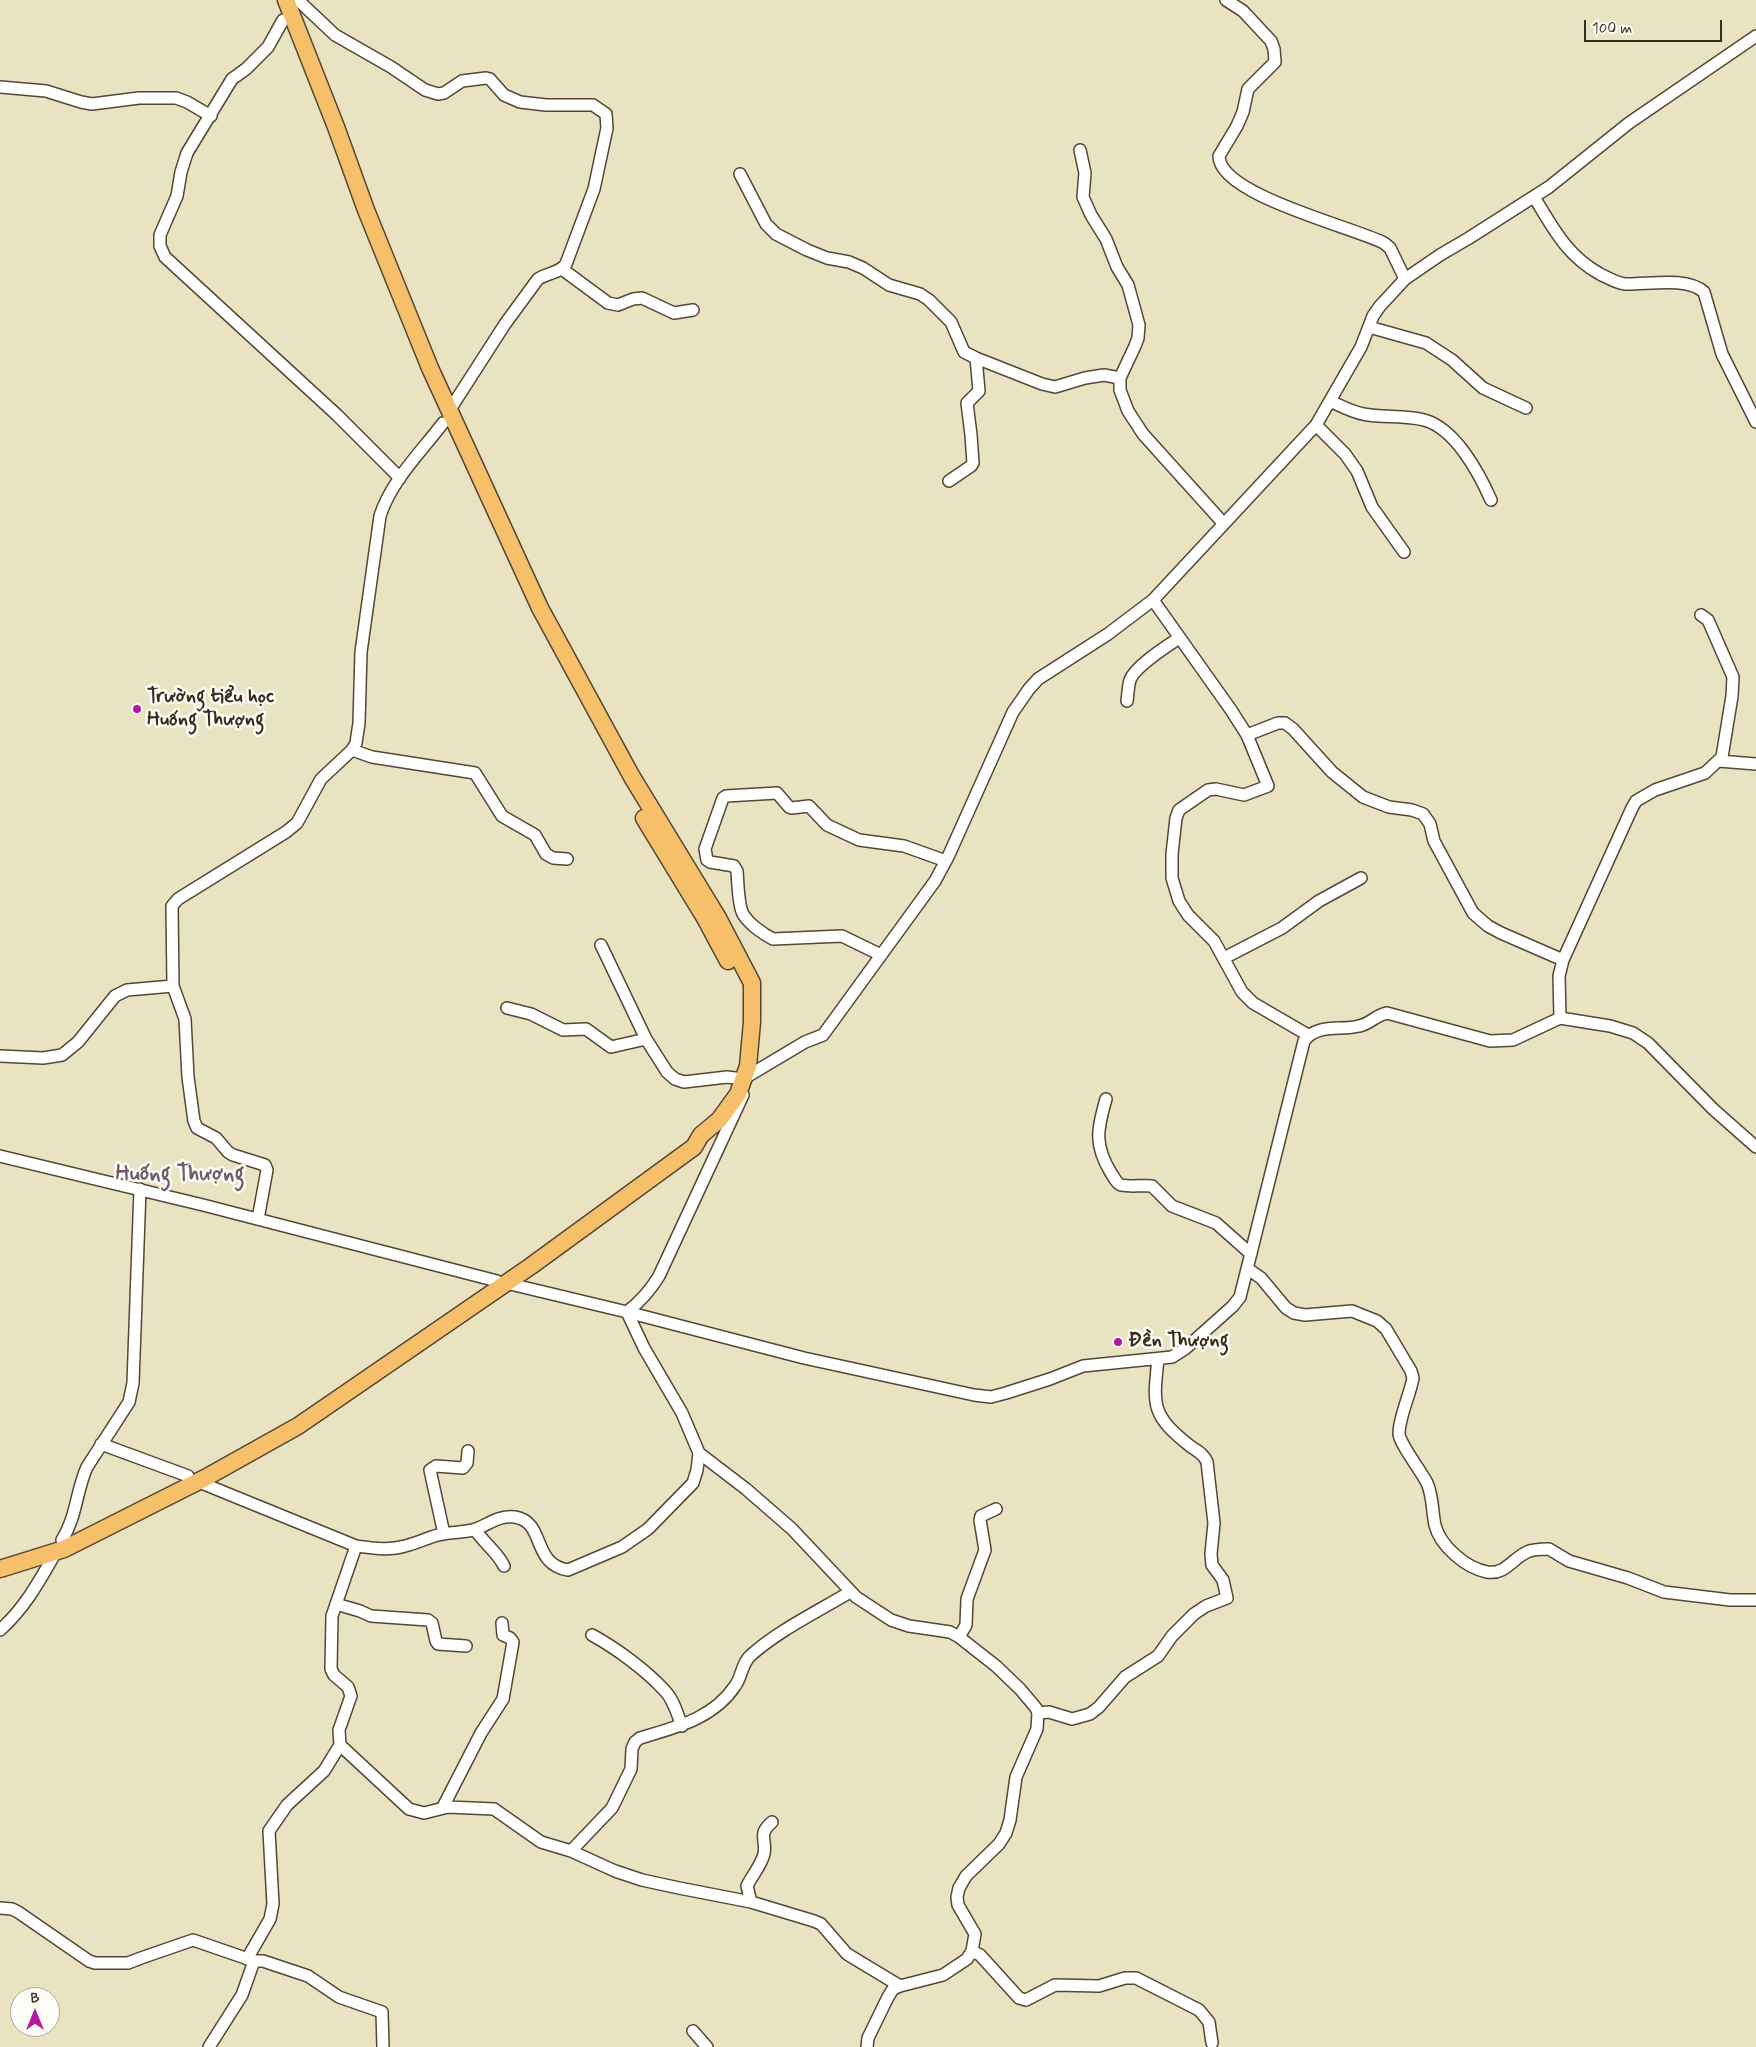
<!DOCTYPE html>
<meta charset="utf-8">
<style>
body{margin:0}
#map{position:relative;width:1756px;height:2047px;overflow:hidden;background:#e9e3c2;font-family:Mynerve,sans-serif}
canvas{display:block}
.north{position:absolute;left:10px;top:1987px;width:50px;height:50px;box-sizing:border-box;background:#fdfcf7;border:1px solid #afa8a0;border-radius:50%;rotate:0deg;font-size:14px;font-weight:700;line-height:20px;text-align:center;color:#3b2a1e}
.north::after{content:'';display:block;margin:auto;width:18px;height:22px;background:#b5179e;clip-path:polygon(50% 0,100% 100%,50% 72%,0 100%)}
.scale{position:absolute;left:1584px;top:20px;width:138px;height:22px;box-sizing:border-box;border:2px solid #3b2a1e;border-top:0;padding-left:6px;font-size:15px;line-height:18px;white-space:nowrap;color:#3b2a1e;-webkit-text-stroke:4px #fdfcf7;paint-order:stroke}
</style>
<div id="map">
<canvas width="1756" height="2047"></canvas>
<div class="north">B</div>
<div class="scale">100 m</div>
</div>
<script>
const ctx = document.querySelector('canvas').getContext('2d');
ctx.lineJoin = 'round';
function stroke(path, color, width, dash) {
  ctx.strokeStyle = color;
  ctx.lineWidth = width;
  ctx.lineCap = dash ? 'butt' : 'round';
  ctx.setLineDash(dash || []);
  ctx.stroke(path);
}
function drawText(font, color, halo, rows, align = 'center') {
  ctx.font = font + ' Mynerve,sans-serif';
  ctx.lineWidth = 5;
  ctx.setLineDash([]);
  ctx.textBaseline = 'middle';
  ctx.strokeStyle = halo;
  ctx.fillStyle = color;
  for (const [text, x, y, turn = 0] of rows) {
    ctx.save();
    ctx.translate(x, y);
    ctx.rotate((+turn || 0) * Math.PI / 180);
    ctx.textAlign = isNaN(turn) ? turn : align;
    if (halo) ctx.strokeText(text, 0, 0);
    ctx.fillText(text, 0, 0);
    ctx.restore();
  }
}
const minor = new Path2D(`
 M 1226,0 L 1243,11 L 1271,41 L 1274,49 L 1275,62 L 1248,89 L 1243,112 L 1237,126 L 1219,156 C 1219,195 1353,227 1384,243 L 1390,248 L 1405,279
 M 300,2 L 335,35 L 391,67 L 425,90 L 438,94 L 444,93 L 462,81 L 486,78 L 490,79 L 504,95 L 520,102 L 546,105 L 593,105 L 606,114 L 607,128 L 594,189 L 566,264 C 560,273 547,273 538,279 L 505,324 L 449,411
 M 283,20 L 268,47 L 246,69 L 232,79 L 187,153 L 181,172 L 177,196 L 160,235 L 160,246 L 165,257 L 337,415 L 400,478
 M 0,87 L 46,91 L 81,102 L 92,104 L 139,98 L 176,98 L 187,102 L 211,116
 M 1080,150 L 1085,173 L 1083,197 L 1091,215 L 1106,239 L 1117,267 L 1128,285 L 1139,325 L 1138,338 L 1135,346 L 1120,378 L 1120,390 L 1128,411 L 1143,434 L 1224,524
 M 740,174 L 766,224 L 776,234 L 807,250 L 827,258 L 849,262 L 863,268 L 889,285 L 920,294 L 929,300 L 951,322 L 964,352 L 976,358 L 1042,384 L 1055,387 L 1085,378 L 1104,375 L 1120,378
 M 1534,197 C 1553,228 1567,256 1600,274 C 1608,278 1616,283 1625,284 C 1646,285 1686,276 1704,292 L 1722,354 L 1756,422
 M 562,269 L 608,303 L 618,305 L 633,299 L 642,298 L 674,313 L 693,310
 M 1369,327 L 1426,343 L 1452,360 L 1483,388 L 1526,408
 M 1330,401 C 1341,406 1352,412 1363,414 C 1383,418 1404,415 1424,420 C 1455,428 1479,473 1491,500
 M 1316,425 L 1345,454 L 1357,471 L 1372,507 L 1404,552
 M 949,481 L 971,466 L 973,463 L 971,435 L 967,403 L 979,391 L 976,358
 M 1153,600 L 1231,710 L 1247,735 L 1268,786 L 1244,795 L 1216,789 L 1208,790 L 1179,810 L 1176,818 L 1172,854 L 1172,878 L 1179,901 L 1188,915 L 1214,941 L 1242,992 L 1253,1003 L 1308,1035
 M 1127,701 C 1128,694 1128,687 1130,680 C 1135,666 1166,647 1179,638
 M 1247,735 L 1278,723 L 1285,723 L 1293,729 L 1332,772 L 1363,797 L 1389,807 L 1412,810 L 1423,814 L 1430,824 L 1434,841 L 1473,913 L 1488,926 L 1501,933 L 1563,960
 M 352,750 L 372,757 L 475,773 L 502,816 L 535,835 L 546,854 L 553,858 L 567,859
 M 1719,761 L 1756,764
 M 601,945 L 646,1039 L 667,1072 L 675,1079 L 684,1082 L 727,1077 L 743,1079 L 805,1042 L 823,1035 L 935,881 L 948,857 L 1013,712 L 1029,689 L 1038,679 L 1108,634 L 1153,600 L 1316,425 L 1361,347 L 1373,316 L 1380,306 L 1405,279 L 1440,255 L 1469,238 L 1549,187 L 1629,123 L 1756,36
 M 881,955 L 842,936 L 773,939 C 763,934 749,924 743,914 C 738,905 738,882 737,871 L 734,866 L 710,862 L 707,860 L 705,849 L 723,798 L 726,796 L 777,793 L 789,807 L 792,808 L 809,806 L 827,825 L 859,840 L 904,846 L 946,861
 M 1224,958 L 1282,928 L 1319,901 L 1361,878
 M 507,1008 L 531,1014 L 563,1030 L 586,1029 L 611,1047 L 646,1039
 M 1560,1018 L 1559,976 L 1563,960 L 1632,808 L 1636,801 L 1655,790 L 1705,773 L 1722,757 L 1732,696 L 1733,677 L 1708,620 L 1701,615
 M 0,1056 L 43,1058 L 62,1055 L 78,1042 L 115,996 L 127,990 L 173,986
 M 1106,1099 C 1097,1130 1094,1145 1111,1173 C 1114,1177 1116,1183 1121,1185 C 1130,1187 1142,1185 1152,1186 L 1172,1206 L 1216,1223 L 1251,1254
 M 0,1156 L 203,1205 L 497,1281
 M 258,1219 L 267,1170 L 265,1165 L 233,1155 L 228,1152 L 216,1138 L 197,1128 L 194,1121 L 188,1077 L 185,1019 L 173,986 L 172,906 L 178,899 L 286,832 L 297,823 L 321,779 L 352,750 L 356,743 L 359,723 L 361,652 L 380,516 C 391,481 421,452 443,423
 M 1248,1269 L 1261,1278 L 1286,1308 L 1294,1313 L 1305,1315 L 1352,1311 L 1377,1321 L 1386,1329 L 1411,1371 L 1413,1378 C 1410,1395 1399,1417 1399,1434 C 1400,1444 1421,1471 1427,1483 C 1433,1496 1432,1511 1435,1525 C 1440,1546 1466,1568 1487,1572 C 1505,1575 1512,1559 1527,1552 C 1533,1549 1542,1549 1549,1549 L 1569,1561 L 1628,1578 L 1664,1592 L 1730,1600 L 1756,1600
 M 506,1283 L 627,1312 C 641,1301 650,1291 659,1276 L 743,1095
 M 627,1312 L 804,1358 L 974,1395 L 991,1397 L 1006,1393 L 1050,1379 L 1083,1366 L 1172,1357 L 1186,1348 L 1233,1306 L 1240,1297 L 1304,1041 C 1317,1023 1341,1031 1359,1026 C 1370,1024 1376,1015 1387,1013 L 1490,1041 L 1513,1040 L 1560,1018 L 1610,1026 L 1633,1033 L 1648,1043 L 1713,1109 L 1756,1147
 M 627,1312 L 644,1348 L 682,1413 L 699,1453 L 746,1489 L 792,1529 L 856,1597 L 891,1620 L 909,1626 L 950,1632 L 959,1637 L 996,1666 L 1020,1689 L 1036,1708 L 1038,1713 L 1037,1729 L 1016,1777 L 1010,1820 L 1006,1833 L 999,1844 L 966,1876 L 959,1888 L 957,1897 L 958,1905 L 975,1934 L 972,1951 L 967,1959 L 943,1975 L 900,1986 L 893,1989 L 888,1997 L 868,2038 L 867,2047
 M 101,1444 L 188,1476
 M 199,1482 L 356,1546 C 372,1548 389,1551 405,1546 C 417,1543 427,1538 438,1535 C 450,1532 464,1533 476,1529 C 489,1524 499,1515 515,1517 C 546,1522 531,1564 568,1570 L 622,1547 L 648,1529 L 693,1483 L 697,1470 L 699,1453
 M 475,1529 C 483,1543 497,1551 504,1566
 M 444,1534 L 430,1470 L 436,1466 L 463,1468 L 467,1463 L 468,1451
 M 62,1540 C 77,1516 76,1491 87,1467 L 129,1402 L 133,1383 L 140,1189
 M 336,1604 L 360,1611 L 371,1616 L 428,1620 L 432,1623 L 436,1641 L 438,1644 L 466,1646
 M 0,1630 C 25,1608 40,1580 56,1552
 M 592,1635 C 616,1648 647,1671 665,1691 C 674,1700 677,1714 682,1726
 M 959,1637 L 966,1625 L 967,1599 L 985,1550 L 980,1520 L 981,1516 L 996,1509
 M 1038,1713 L 1049,1712 L 1072,1719 L 1090,1714 L 1099,1707 L 1125,1677 L 1158,1656 L 1172,1636 L 1194,1614 L 1206,1606 L 1227,1598 L 1223,1580 L 1212,1565 L 1211,1554 L 1214,1523 L 1207,1462 C 1204,1454 1197,1451 1190,1446 C 1151,1415 1153,1406 1158,1359
 M 340,1745 L 409,1809 L 424,1813 L 448,1807 L 494,1809 L 541,1842 L 571,1851 L 615,1871 L 642,1880 L 679,1888 L 751,1902
 M 443,1807 L 481,1733 L 503,1699 L 513,1642 L 510,1638 L 503,1635 L 502,1623
 M 772,1822 C 757,1835 767,1839 764,1854 C 761,1866 752,1875 747,1886 L 751,1902 L 814,1921 L 821,1924 L 847,1954 L 900,1986
 M 571,1851 L 612,1808 L 631,1769 L 632,1749 L 635,1742 L 640,1738 C 676,1727 713,1719 735,1686 C 742,1677 741,1665 750,1656 C 779,1630 817,1612 850,1592
 M 0,1908 L 12,1909 L 18,1912 L 89,1961 L 95,1963 L 128,1963 L 141,1958 L 193,1940 L 254,1961 L 263,1961 L 308,1976 L 339,1997 L 382,2012 L 383,2047
 M 972,1951 L 980,1955 L 1019,1998 L 1026,2000 L 1055,1985 L 1099,1986 L 1125,1978 L 1136,1978 L 1199,2010 L 1209,2022 L 1212,2043
 M 247,1959 L 270,1919 L 273,1904 L 269,1831 L 287,1805 L 324,1771 L 340,1745 L 339,1730 L 351,1696 L 348,1687 L 334,1675 L 331,1669 L 332,1616 L 356,1546
 M 693,2031 L 707,2047
 M 209,2047 L 242,1995 L 254,1961`);
const highway = new Path2D(`
 M 644,818 L 705,918 L 728,961
 M 0,1569 L 64,1549 L 205,1478 L 298,1426 L 531,1266 L 694,1147 L 701,1135 L 719,1120 L 738,1094 L 748,1066 L 752,1022 L 752,983 L 718,918 L 632,777 L 540,608 L 430,368 L 366,210 L 336,127 L 286,0`);
const markers = [
 [137,709,5,"#b5179e"],
 [1118,1342,5,"#b5179e"]
];
const poiNames = [
 ["Trường tiểu học",147,698],
 ["Huống Thượng",147,721],
 ["Đền Thượng",1128,1342]
];
const quarterNames = [
 ["Huống Thượng",180,1175]
];
stroke(minor, '#554637', 14);
stroke(highway, '#554637', 19);
stroke(minor, '#fff', 11);
stroke(highway, '#f6c06b', 16);
for (const [x, y, r, color] of markers) {
  const dot = new Path2D();
  dot.arc(x, y, r, 0, 2 * Math.PI);
  ctx.fillStyle = color;
  ctx.fill(dot);
  stroke(dot, '#fdfcf7', 2);
}
drawText('bold 20px', '#3b2a1e', '#fdfcf7', poiNames, 'left');
drawText('bold 22px', '#735a66', '#fdfcf7', quarterNames);
</script>
